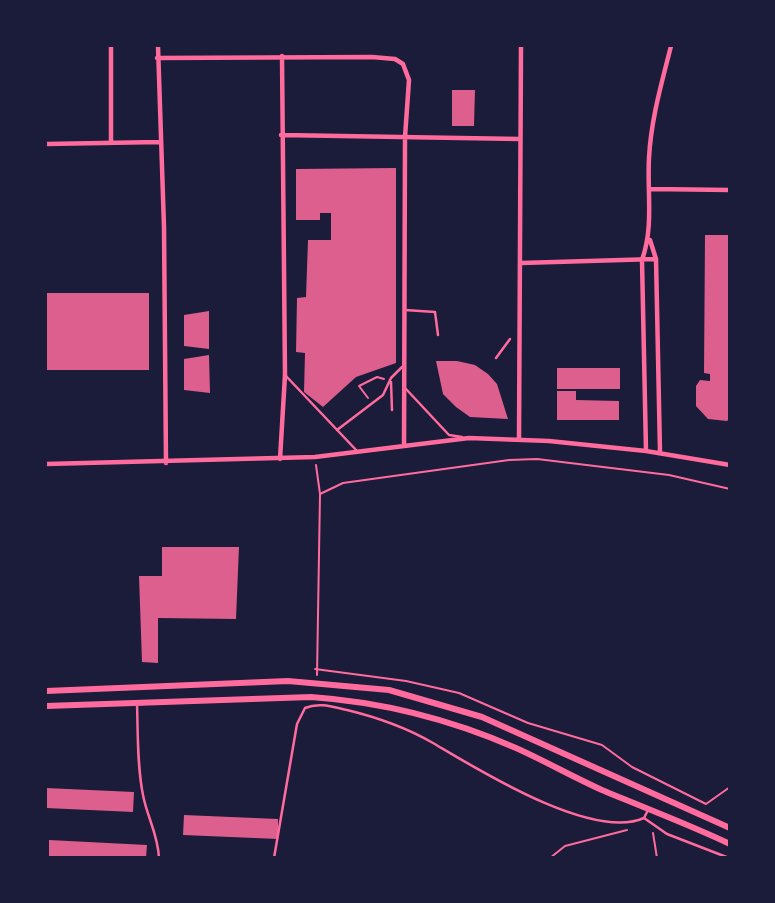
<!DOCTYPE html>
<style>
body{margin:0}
#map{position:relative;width:775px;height:903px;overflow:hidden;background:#1b1b3a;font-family:"DM Sans",sans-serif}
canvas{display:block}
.frame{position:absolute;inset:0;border:47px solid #1b1b3a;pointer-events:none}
</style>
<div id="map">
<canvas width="775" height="903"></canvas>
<div class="frame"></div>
</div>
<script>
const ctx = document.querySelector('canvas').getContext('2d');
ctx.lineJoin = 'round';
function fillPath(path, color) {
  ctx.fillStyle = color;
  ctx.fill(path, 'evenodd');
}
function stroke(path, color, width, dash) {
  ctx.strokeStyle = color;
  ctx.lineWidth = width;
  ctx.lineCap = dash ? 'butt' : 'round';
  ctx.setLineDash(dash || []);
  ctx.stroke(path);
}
const building = new Path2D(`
 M 452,90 L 475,90 L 474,126 L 452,126 Z
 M 396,168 L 396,363 L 356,377 L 323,407 L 304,392 L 305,353 L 296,352 L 297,298 L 306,297 L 308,240 L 331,240 L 331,213 L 320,213 L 320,220 L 296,220 L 296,169 Z
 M 705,235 L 730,235 L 730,418 L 727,421 L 708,419 L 696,406 L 696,386 L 700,380 L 710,381 L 710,374 L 704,373 Z
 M 46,293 L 149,293 L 149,370 L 46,370 Z
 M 209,311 L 209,349 L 184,346 L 184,315 Z
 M 209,355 L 210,393 L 184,390 L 184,359 Z
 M 436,361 L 457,361 L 475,365 L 488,374 L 497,384 L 508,419 L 470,417 L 456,407 L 443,394 Z
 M 557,368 L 620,368 L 620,389 L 557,389 Z
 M 557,391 L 576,391 L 576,400 L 619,401 L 619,420 L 557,420 Z
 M 162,547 L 239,547 L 236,619 L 158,618 L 158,663 L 142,662 L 139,576 L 162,576 Z
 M 46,788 L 134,792 L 133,812 L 46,808 Z
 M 184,815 L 278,819 L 278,839 L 183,835 Z
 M 49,840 L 147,845 L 146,858 L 49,858 Z`);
const path = new Path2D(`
 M 368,398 L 359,386 L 377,377 L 384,379
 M 316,465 L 320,494 L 317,675
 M 320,494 L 343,483 L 509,460 L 537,459 L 669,475 L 730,489
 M 315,669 L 406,681 L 459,693 L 528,723 L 602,745 L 632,767 L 706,804 L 730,787
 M 653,833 L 657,858
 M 550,858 L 565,846 L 627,830`);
const service = new Path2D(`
 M 405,310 L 435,312 L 438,335
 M 496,358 L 510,339
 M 285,375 L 358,452
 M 391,382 L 392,410
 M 406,389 L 449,435 L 462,437
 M 337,430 L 383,395 L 391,378 L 402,367
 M 137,703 C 138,733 137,765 143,795 C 147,817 158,834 159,858
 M 644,818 L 667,834 L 729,858
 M 274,858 L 297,724 L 305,708 C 319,702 333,707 347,710 C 376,717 407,728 433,743 C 479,770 592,841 644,818 L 647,812`);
const minor = new Path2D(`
 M 111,46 L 111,142
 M 158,46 L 164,227 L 166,463
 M 157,58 L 372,57 L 395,59 L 403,64 L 409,80 L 405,137 L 404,446
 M 281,135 L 520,139
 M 46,144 L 159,142
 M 651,189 L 730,190
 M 650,240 L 656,259 L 660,452
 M 521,263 L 656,259
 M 519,439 L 521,46
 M 646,451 L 642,260 C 654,226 647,193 649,158 C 651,119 662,82 671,46
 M 280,459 L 285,375 L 282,56
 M 46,464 L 315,457 L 469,438 L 549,441 L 646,451 L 730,465`);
const tertiary = new Path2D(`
 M 46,691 L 288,681 L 389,690 L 482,717 L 730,828
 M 46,706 L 311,697 C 383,702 450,719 516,748 C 545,761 573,777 602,790 C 645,808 688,824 730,844`);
fillPath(building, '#dd5f8e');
stroke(path, '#ff6b9d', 2);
stroke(service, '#ff6b9d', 2.5);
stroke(minor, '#ff6b9d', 4.5);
stroke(tertiary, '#ff6b9d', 6);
</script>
